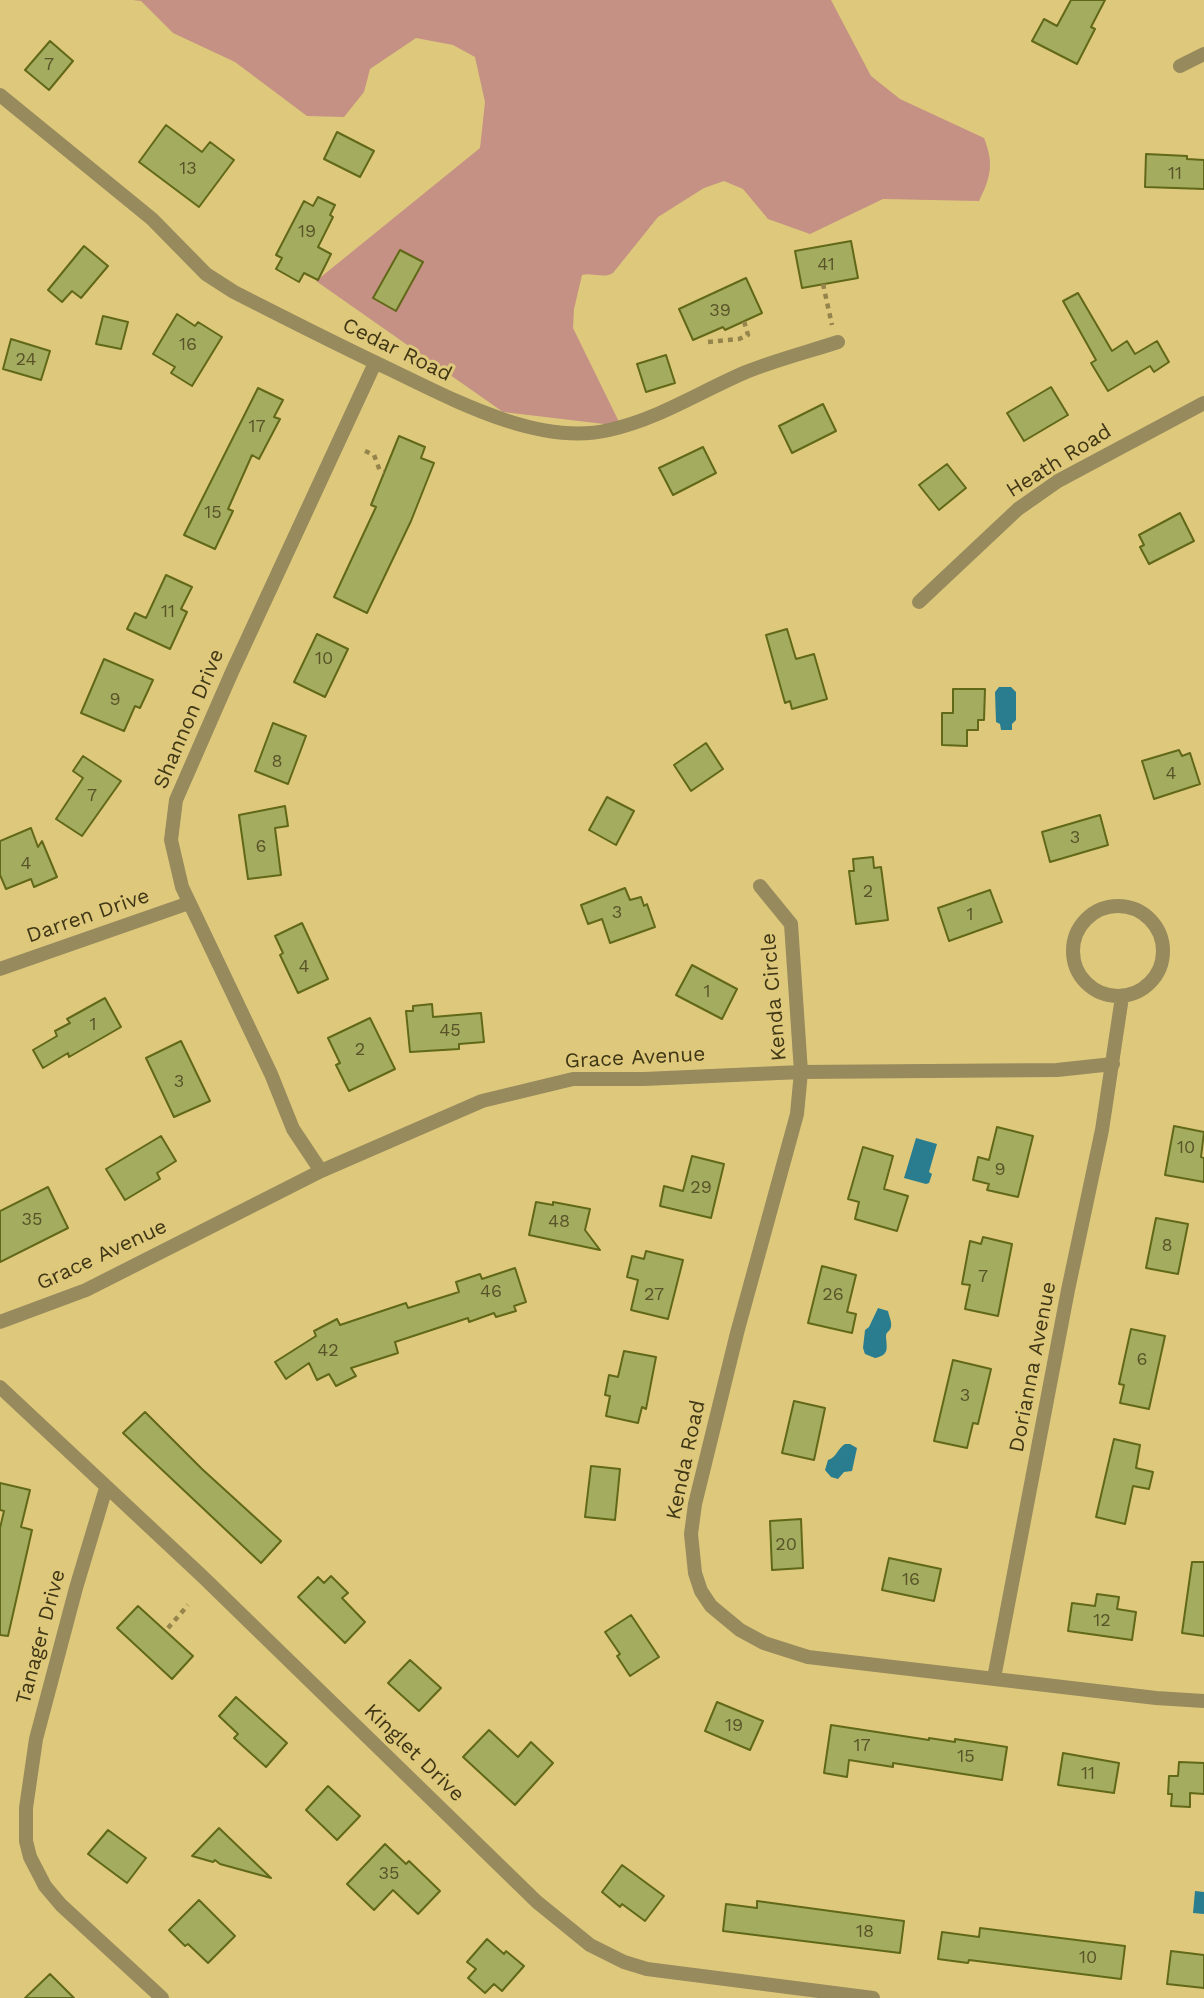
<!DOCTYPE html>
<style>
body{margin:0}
canvas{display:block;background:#dec87b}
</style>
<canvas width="1204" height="1998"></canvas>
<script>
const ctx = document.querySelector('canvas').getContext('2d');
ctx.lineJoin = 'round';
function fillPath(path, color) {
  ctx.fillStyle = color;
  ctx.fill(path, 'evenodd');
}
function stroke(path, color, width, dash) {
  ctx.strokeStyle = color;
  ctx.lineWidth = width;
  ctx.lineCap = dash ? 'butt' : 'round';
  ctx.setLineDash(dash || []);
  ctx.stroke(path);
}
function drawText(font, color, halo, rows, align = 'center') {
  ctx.font = font + ' "Work Sans",sans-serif';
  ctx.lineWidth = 6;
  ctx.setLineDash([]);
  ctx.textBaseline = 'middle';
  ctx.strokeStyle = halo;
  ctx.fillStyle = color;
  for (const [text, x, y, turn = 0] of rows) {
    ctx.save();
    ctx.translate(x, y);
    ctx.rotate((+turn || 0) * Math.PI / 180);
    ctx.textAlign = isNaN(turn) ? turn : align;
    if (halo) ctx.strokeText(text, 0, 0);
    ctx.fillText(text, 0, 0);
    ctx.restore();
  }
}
const green = new Path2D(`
 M 132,0 L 831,0 L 871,76 L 900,99 L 984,138 C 994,163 991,177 979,201 L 883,199 L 810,234 L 768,219 L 743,189 L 724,181 L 704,188 L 658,217 L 613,273 C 603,279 593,272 582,275 L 574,309 L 573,328 L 621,426 L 503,412 L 316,281 L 480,148 L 485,102 L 475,57 L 453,45 L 416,38 L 370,69 L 364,92 L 344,117 L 307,116 L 235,62 L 173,33 L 141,1 Z`);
const water = new Path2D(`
 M 999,687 L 1011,687 L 1016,692 L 1016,720 L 1012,724 L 1012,730 L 1001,730 L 1000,724 L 996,722 L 995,692 Z
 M 916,1138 L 937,1144 L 929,1172 L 932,1174 L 929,1183 L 926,1184 L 904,1178 Z
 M 878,1308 L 888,1311 C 889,1316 892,1322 891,1327 C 889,1333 886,1331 886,1337 C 887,1349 889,1355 875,1358 L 865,1354 L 863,1348 L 865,1330 L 869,1327 Z
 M 845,1444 L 850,1444 L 857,1448 L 852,1471 L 844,1472 L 838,1479 L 831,1477 L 825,1470 L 828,1460 C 837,1457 837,1449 845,1444 Z
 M 1195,1891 L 1204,1892 L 1204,1914 L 1193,1913 Z`);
const building = new Path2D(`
 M 1071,0 L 1105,0 L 1091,27 L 1095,29 L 1077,64 L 1032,41 L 1044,19 L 1057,26 Z
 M 50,41 L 73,61 L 49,90 L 25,70 Z
 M 166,125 L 202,152 L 210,142 L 234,160 L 199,207 L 139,162 Z
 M 337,132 L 374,151 L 360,177 L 324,159 Z
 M 1146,154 L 1187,156 L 1187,159 L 1204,160 L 1204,189 L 1145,187 Z
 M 318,197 L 335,205 L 330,215 L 333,217 L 318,247 L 331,254 L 318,280 L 304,273 L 299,282 L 276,269 L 282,258 L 276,255 L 304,201 L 313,206 Z
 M 851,241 L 858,278 L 802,288 L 795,251 Z
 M 84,246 L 108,266 L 81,298 L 72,291 L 62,302 L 48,290 Z
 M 400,250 L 423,262 L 396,311 L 373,298 Z
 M 746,278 L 762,313 L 725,330 L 723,327 L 693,340 L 679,309 Z
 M 1078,293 L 1112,351 L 1127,341 L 1135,354 L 1157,341 L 1169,362 L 1154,372 L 1150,366 L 1108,391 L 1091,363 L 1096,360 L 1063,301 Z
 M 177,314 L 195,326 L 198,322 L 222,337 L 192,386 L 171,373 L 175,367 L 153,354 Z
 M 103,316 L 128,322 L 121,349 L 96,344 Z
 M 11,339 L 50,351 L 41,380 L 3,369 Z
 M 666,355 L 675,383 L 646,392 L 637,364 Z
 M 1051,387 L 1068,415 L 1024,441 L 1007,413 Z
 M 258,388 L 283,400 L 274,417 L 280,419 L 259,459 L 252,455 L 228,509 L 233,511 L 215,549 L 184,535 Z
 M 823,404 L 836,431 L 792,453 L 779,426 Z
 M 399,436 L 425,447 L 421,458 L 434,463 L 411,521 L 367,613 L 334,597 L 376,507 L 371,505 Z
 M 703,447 L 716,473 L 673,495 L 659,468 Z
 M 947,464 L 966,488 L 939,510 L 919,485 Z
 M 1180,513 L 1194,541 L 1149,564 L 1140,547 L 1144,545 L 1139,535 Z
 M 166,575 L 192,587 L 181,609 L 187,612 L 170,649 L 127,629 L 135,613 L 146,618 Z
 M 787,629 L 796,659 L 814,654 L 827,699 L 792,709 L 790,701 L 785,703 L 766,635 Z
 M 317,634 L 348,649 L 325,697 L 294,682 Z
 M 104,659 L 153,680 L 140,708 L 135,706 L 124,731 L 81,713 Z
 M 953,689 L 985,689 L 984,720 L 978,720 L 978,730 L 967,730 L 967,746 L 942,745 L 942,713 L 953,713 Z
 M 273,723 L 306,736 L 288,784 L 255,771 Z
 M 706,743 L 723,769 L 691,791 L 674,765 Z
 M 1179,750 L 1182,756 L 1190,753 L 1200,784 L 1154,799 L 1142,761 Z
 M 83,756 L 121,781 L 82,836 L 56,819 L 83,778 L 73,771 Z
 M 607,797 L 634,811 L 616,845 L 589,830 Z
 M 285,806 L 288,826 L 275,828 L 281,875 L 248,879 L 239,815 Z
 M 1100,815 L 1108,845 L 1050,862 L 1042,832 Z
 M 31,828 L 38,847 L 42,841 L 57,877 L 34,887 L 31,879 L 6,889 L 0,875 L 0,841 Z
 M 873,857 L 874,868 L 881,867 L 888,920 L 856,924 L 849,871 L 854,871 L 853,859 Z
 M 625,888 L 630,900 L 641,897 L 644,906 L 647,904 L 655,927 L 610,943 L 602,919 L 588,924 L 581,905 Z
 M 990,890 L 1002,922 L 949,941 L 938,908 Z
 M 302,923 L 328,979 L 298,993 L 280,955 L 283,953 L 275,936 Z
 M 692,965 L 737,989 L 722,1019 L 676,995 Z
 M 105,998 L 121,1027 L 69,1057 L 68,1053 L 43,1068 L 33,1050 L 57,1036 L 55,1031 L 70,1023 L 67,1019 Z
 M 432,1004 L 433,1017 L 481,1013 L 484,1042 L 459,1044 L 459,1049 L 410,1052 L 406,1011 L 413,1011 L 413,1006 Z
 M 370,1018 L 395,1069 L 349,1091 L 336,1065 L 340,1063 L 328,1038 Z
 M 181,1041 L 210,1101 L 174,1117 L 146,1058 Z
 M 1174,1126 L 1204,1132 L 1201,1157 L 1204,1158 L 1204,1182 L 1165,1175 Z
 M 997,1127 L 1033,1136 L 1018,1197 L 987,1190 L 989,1184 L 973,1180 L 978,1157 L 989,1160 Z
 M 161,1136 L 176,1161 L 157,1173 L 160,1179 L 125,1200 L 106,1169 Z
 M 863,1147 L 893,1156 L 884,1189 L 908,1196 L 897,1231 L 855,1219 L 859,1202 L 848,1199 Z
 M 692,1156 L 724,1164 L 711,1218 L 660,1206 L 664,1186 L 683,1191 Z
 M 48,1187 L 68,1228 L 0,1262 L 0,1211 Z
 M 536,1202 L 553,1205 L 553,1202 L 590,1209 L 585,1230 L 600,1250 L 529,1235 Z
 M 1156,1218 L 1188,1224 L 1178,1274 L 1146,1268 Z
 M 983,1237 L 1012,1244 L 998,1316 L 965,1309 L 970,1285 L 962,1284 L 970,1241 L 981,1244 Z
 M 646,1251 L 683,1260 L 668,1319 L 631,1310 L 638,1280 L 627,1277 L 632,1256 L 644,1259 Z
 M 822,1266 L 856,1275 L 847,1312 L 856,1314 L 852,1333 L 808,1323 Z
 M 515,1268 L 526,1302 L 514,1306 L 516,1311 L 496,1317 L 494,1313 L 469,1322 L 468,1318 L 395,1342 L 398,1353 L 351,1368 L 356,1376 L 336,1386 L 329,1374 L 317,1380 L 309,1363 L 286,1379 L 275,1362 L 316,1336 L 314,1331 L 337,1319 L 340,1325 L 406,1303 L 408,1308 L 459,1292 L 456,1282 L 480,1274 L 482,1279 Z
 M 1131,1329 L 1165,1336 L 1149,1409 L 1120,1403 L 1124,1385 L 1119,1384 Z
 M 624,1351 L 656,1357 L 646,1409 L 642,1407 L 638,1423 L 606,1416 L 610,1396 L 605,1395 L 609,1375 L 618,1377 Z
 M 953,1360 L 991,1369 L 978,1424 L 973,1423 L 967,1448 L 934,1441 Z
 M 794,1401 L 825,1408 L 814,1460 L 782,1453 Z
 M 145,1412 L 202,1469 L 281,1541 L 261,1563 L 123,1433 Z
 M 1114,1439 L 1140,1445 L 1136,1468 L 1153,1472 L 1149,1489 L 1133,1486 L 1125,1524 L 1096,1517 Z
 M 591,1466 L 620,1469 L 615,1520 L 585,1517 Z
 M 0,1483 L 30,1490 L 21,1527 L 32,1530 L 8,1636 L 0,1635 L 0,1528 L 4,1511 L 0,1510 Z
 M 801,1519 L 803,1568 L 772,1570 L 770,1521 Z
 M 889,1558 L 941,1569 L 934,1601 L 882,1590 Z
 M 1192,1562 L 1204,1562 L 1204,1636 L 1182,1633 Z
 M 331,1576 L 348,1593 L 342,1598 L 365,1622 L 345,1643 L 298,1597 L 318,1577 L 324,1583 Z
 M 1097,1594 L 1119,1597 L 1117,1609 L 1136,1612 L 1132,1640 L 1068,1631 L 1072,1603 L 1095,1606 Z
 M 138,1606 L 193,1656 L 172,1679 L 117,1628 Z
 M 631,1615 L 659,1657 L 630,1676 L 617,1656 L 620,1654 L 605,1632 Z
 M 410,1660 L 441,1688 L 419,1711 L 388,1683 Z
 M 236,1697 L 287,1743 L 266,1767 L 234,1738 L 238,1734 L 219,1716 Z
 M 717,1702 L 763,1721 L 750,1750 L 705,1731 Z
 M 831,1725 L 929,1740 L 929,1738 L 955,1742 L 955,1739 L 1007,1747 L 1002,1780 L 893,1763 L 893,1767 L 849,1760 L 847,1777 L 824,1773 Z
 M 489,1730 L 518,1757 L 531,1742 L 553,1763 L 515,1805 L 463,1757 Z
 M 1063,1753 L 1119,1763 L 1114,1793 L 1058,1785 Z
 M 1179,1762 L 1204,1763 L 1204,1794 L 1190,1793 L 1190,1807 L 1171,1806 L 1172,1794 L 1168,1794 L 1169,1776 L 1178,1776 Z
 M 328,1786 L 360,1816 L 337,1840 L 306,1810 Z
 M 219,1828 L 271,1878 L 220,1864 L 215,1860 L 213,1862 L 192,1856 Z
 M 108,1830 L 146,1858 L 127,1883 L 88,1854 Z
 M 385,1844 L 406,1864 L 409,1861 L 440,1891 L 418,1914 L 393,1890 L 374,1910 L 347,1884 Z
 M 622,1865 L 664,1896 L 645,1921 L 622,1904 L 620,1907 L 602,1892 Z
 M 199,1900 L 235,1936 L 208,1963 L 188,1944 L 185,1946 L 169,1930 Z
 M 757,1901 L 904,1921 L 900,1953 L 723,1931 L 726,1904 L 757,1908 Z
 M 980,1928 L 1125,1946 L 1121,1979 L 969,1960 L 968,1963 L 938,1959 L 942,1932 L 979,1937 Z
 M 487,1939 L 504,1954 L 506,1951 L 524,1966 L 502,1991 L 494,1984 L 485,1993 L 468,1978 L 476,1969 L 467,1962 Z
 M 1171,1951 L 1204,1955 L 1204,1988 L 1167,1984 Z
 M 50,1974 L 74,1998 L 25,1998 Z`);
const path = new Path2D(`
 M 823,284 L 832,325
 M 708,342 L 739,339 L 748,335 L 744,321
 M 365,451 L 374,455 L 380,471 L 384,472
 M 168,1628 L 188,1605`);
const street = new Path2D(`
 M 1180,66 L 1204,54
 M 0,95 L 152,219 L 206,274 L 234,292 C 285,318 336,344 387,368 C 450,398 538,447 609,430 C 661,418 699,392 746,372 C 776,360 807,352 838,342
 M 919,602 L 1018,509 L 1058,481 L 1204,403
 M 760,886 L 791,924 L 801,1072 L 797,1114 L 737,1333 L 695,1504 L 691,1534 L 695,1573 L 701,1591 L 711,1606 L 740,1630 L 764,1643 L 808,1657 L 1156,1698 L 1204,1701
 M1073 951a45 45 0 1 1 90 0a45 45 0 1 1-90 0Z
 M 0,969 L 189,903
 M 321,1171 L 293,1129 L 271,1074 L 182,887 L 171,840 L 176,800 L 232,672 L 375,363
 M 0,1322 L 86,1290 L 321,1171 L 482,1101 L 573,1079 L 644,1079 L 801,1072 L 1057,1070 L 1113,1064
 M 0,1387 L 202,1576 L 537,1902 L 590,1945 L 624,1962 L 647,1969 L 873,1998
 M 106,1488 L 76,1588 L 36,1739 L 26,1808 L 26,1841 L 30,1857 L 45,1886 L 61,1905 L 162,1998
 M 994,1678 L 1068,1290 L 1102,1130 L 1122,997`);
const numberNames = [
 ["7",49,65],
 ["13",188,169],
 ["11",1175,174],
 ["19",307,232],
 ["41",826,265],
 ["39",720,311],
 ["16",188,345],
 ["24",26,360],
 ["17",257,427],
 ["15",213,513],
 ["11",168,612],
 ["10",324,659],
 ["9",115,700],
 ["8",277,762],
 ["4",1171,774],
 ["7",92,796],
 ["3",1075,838],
 ["6",261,847],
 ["4",26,864],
 ["2",868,892],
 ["3",617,913],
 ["1",970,915],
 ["4",304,967],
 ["1",707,992],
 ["1",93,1025],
 ["45",450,1031],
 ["2",360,1050],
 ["3",179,1082],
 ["10",1186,1148],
 ["9",1000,1170],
 ["29",701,1188],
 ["35",32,1220],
 ["48",559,1222],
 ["8",1167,1246],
 ["7",983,1277],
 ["46",491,1292],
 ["27",654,1295],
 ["26",833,1295],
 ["42",328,1351],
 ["6",1142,1360],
 ["3",965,1396],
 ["20",786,1545],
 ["16",911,1580],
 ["12",1102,1621],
 ["19",734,1726],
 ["17",862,1746],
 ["15",966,1757],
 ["11",1088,1774],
 ["35",389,1874],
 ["18",865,1932],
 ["10",1088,1958]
];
const streetNames = [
 ["Cedar Road",397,350,26],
 ["Heath Road",1059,461,-32],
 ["Shannon Drive",189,719,-67],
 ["Darren Drive",88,916,-19],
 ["Kenda Circle",774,997,-95],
 ["Grace Avenue",635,1058,-3],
 ["Grace Avenue",102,1255,-25],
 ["Dorianna Avenue",1033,1367,-79],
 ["Kenda Road",686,1460,-78],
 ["Tanager Drive",41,1637,-75],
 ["Kinglet Drive",414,1753,44]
];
fillPath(green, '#c49184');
fillPath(water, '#297d8f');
fillPath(building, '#a4ac60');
stroke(building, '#616818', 2);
stroke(path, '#95854d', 4.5, [5, 5]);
stroke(street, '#978a5d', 14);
drawText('18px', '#595428', null, numberNames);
drawText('21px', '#403716', '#dec87b', streetNames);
</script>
